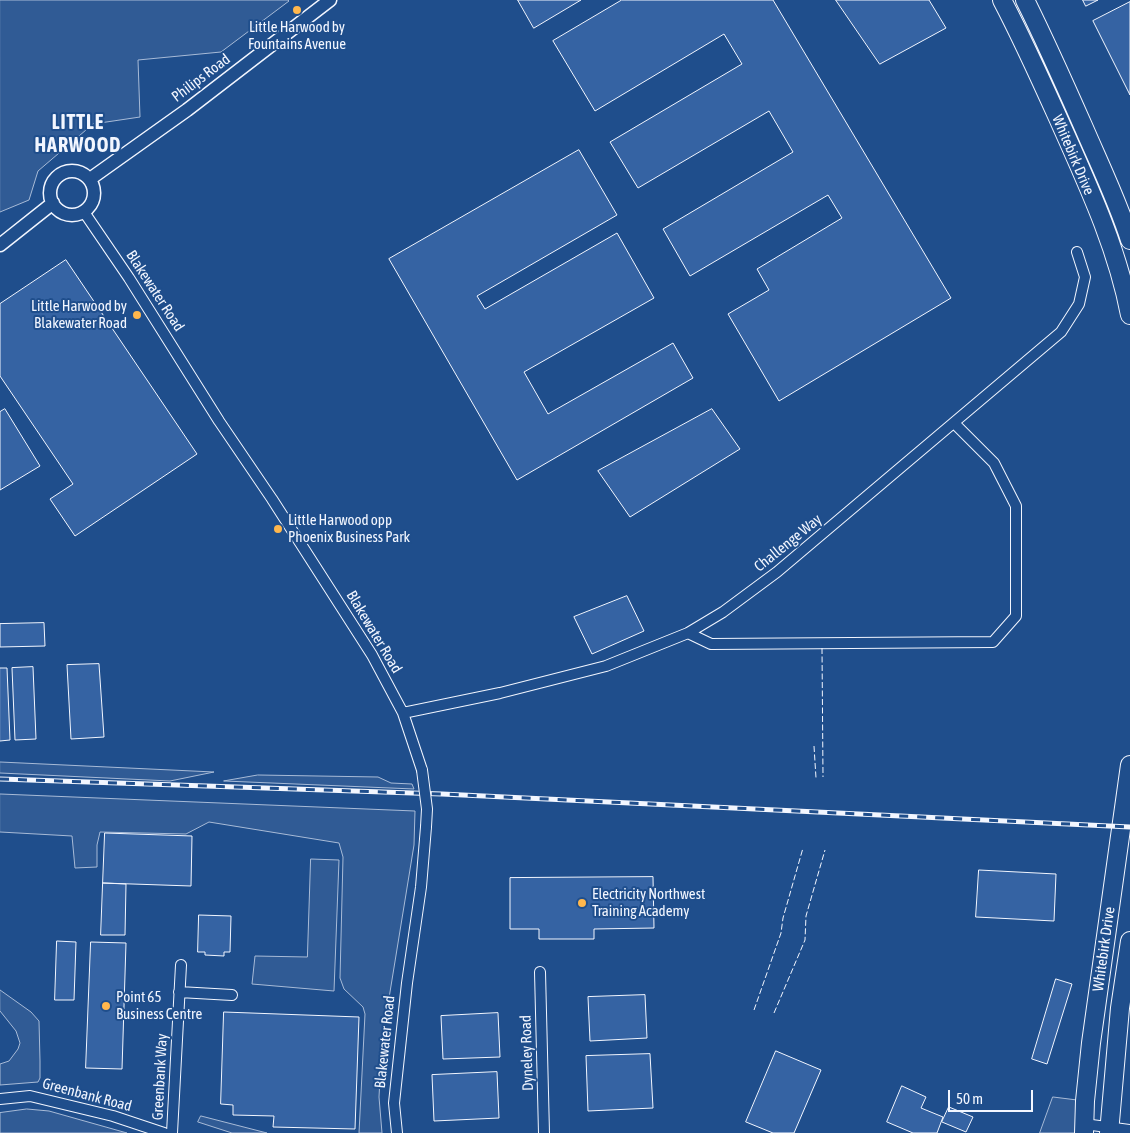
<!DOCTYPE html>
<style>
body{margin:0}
#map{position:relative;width:1130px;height:1133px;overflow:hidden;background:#1f4e8c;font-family:"Asap Condensed",sans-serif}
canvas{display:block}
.scale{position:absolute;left:948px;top:1090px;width:85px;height:22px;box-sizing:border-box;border:2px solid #f2f6ff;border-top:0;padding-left:6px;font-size:15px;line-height:18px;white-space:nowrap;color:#f2f6ff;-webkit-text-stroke:4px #1f4e8c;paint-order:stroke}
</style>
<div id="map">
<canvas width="1130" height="1133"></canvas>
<div class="scale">50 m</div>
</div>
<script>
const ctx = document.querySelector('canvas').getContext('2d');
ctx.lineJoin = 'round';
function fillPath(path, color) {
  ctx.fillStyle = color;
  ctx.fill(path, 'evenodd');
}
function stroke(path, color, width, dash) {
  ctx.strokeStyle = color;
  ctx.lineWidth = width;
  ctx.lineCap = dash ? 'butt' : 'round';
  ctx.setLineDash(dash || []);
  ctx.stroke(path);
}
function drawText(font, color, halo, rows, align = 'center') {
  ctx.font = font + ' "Asap Condensed",sans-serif';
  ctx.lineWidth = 4;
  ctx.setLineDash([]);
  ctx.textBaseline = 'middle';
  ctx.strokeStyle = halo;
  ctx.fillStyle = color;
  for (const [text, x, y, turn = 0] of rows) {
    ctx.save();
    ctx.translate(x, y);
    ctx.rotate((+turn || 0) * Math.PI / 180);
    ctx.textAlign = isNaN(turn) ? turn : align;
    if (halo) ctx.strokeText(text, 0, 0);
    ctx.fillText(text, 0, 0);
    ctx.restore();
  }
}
const built = new Path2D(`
 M 0,0 L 288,0 L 289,1 L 221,52 L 138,60 L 140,117 L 93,124 L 38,171 L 29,200 L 0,212 Z
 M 0,762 L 214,772 L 170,781 L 0,773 Z
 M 258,775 L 378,777 L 391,783 L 412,784 L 414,789 L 224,781 Z
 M 0,794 L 415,811 L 414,845 L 382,1041 L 379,1097 L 382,1133 L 359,1133 L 365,1014 L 363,1007 L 344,989 L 340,978 L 343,857 L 339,843 L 209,822 L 186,834 L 100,832 L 97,845 L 97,867 L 75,868 L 72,836 L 0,832 Z
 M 311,859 L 339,860 L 334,991 L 252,984 L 255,956 L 307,957 Z
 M 0,990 L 31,1012 L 39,1021 L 40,1061 L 40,1078 L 38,1082 L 0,1085 L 0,1064 L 9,1061 L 18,1049 L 20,1043 L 16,1031 L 0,1011 Z
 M 1053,1097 L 1085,1101 L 1084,1133 L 1040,1133 Z
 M 27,1109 L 49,1111 L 127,1133 L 0,1133 L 0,1113 Z
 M 201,1116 L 267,1133 L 232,1133 L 198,1122 Z`);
const building = new Path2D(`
 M 518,0 L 581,0 L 534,28 Z
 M 622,0 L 773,0 L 951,298 L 779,401 L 728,314 L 769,290 L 757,269 L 842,218 L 828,195 L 690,276 L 663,229 L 793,152 L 769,111 L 638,188 L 610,142 L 742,64 L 724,34 L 595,111 L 553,41 Z
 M 836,0 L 929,0 L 946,28 L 880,64 Z
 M 1083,0 L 1098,0 L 1086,6 Z
 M 1130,2 L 1130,95 L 1093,21 Z
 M 579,150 L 617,215 L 477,296 L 485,309 L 617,233 L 654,298 L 524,372 L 548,414 L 673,343 L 693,378 L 517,480 L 389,259 Z
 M 66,260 L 197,454 L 75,536 L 50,499 L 73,484 L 0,376 L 0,304 Z
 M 5,409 L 40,466 L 0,490 L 0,412 Z
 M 712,409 L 740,449 L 630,517 L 598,471 Z
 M 627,596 L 644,631 L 592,654 L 574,617 Z
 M 44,623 L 45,646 L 0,647 L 0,624 Z
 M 99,664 L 104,737 L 71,739 L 67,665 Z
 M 33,667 L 36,739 L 15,740 L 12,668 Z
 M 0,668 L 7,668 L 10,740 L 0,741 Z
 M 105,833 L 192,836 L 191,886 L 103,883 Z
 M 979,870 L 1056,874 L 1054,921 L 976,917 Z
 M 653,877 L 654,928 L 594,929 L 594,939 L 539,939 L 539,929 L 510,929 L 510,878 Z
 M 103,883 L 126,884 L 125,935 L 101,935 Z
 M 199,915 L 231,916 L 230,952 L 224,952 L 224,956 L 205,955 L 205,952 L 198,952 Z
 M 57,941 L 76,942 L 74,1000 L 55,1000 Z
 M 91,942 L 126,943 L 122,1069 L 86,1068 Z
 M 1056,979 L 1072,984 L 1047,1064 L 1032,1059 Z
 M 645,995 L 647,1038 L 590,1041 L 588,997 Z
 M 224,1012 L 359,1017 L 355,1129 L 273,1127 L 274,1116 L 233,1115 L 233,1105 L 221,1104 Z
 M 498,1013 L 500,1057 L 443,1059 L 441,1016 Z
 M 776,1051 L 821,1070 L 794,1133 L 773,1133 L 746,1122 Z
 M 650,1054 L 653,1108 L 588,1111 L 586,1056 Z
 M 497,1072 L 499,1118 L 434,1121 L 432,1075 Z
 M 902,1086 L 926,1097 L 921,1108 L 943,1117 L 937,1133 L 913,1133 L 887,1122 Z
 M 949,1107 L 973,1117 L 966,1132 L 942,1122 Z`);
const minor = new Path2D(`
 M 84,212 L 129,278 L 219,421 L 272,499 L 372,655 L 403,713 L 422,770
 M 688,633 L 711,644 L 993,642 L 1016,616 L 1016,506 L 994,463 L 954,423
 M 403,713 L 500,693 L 606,666 L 688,633 L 723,612 L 777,572 L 1061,332 L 1079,304 L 1085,277 L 1077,252
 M 540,972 L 544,1133
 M 179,992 L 232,995
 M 0,1099 L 30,1096 L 113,1116 L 164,1133
 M 1084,1124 L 1130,1130
 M 172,1133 L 181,965
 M 397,1133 L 394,1103 L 407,983 L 421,887 L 426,827`);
const tertiary = new Path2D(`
 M50 193a22 22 0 1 1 44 0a22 22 0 1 1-44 0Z
 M 90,179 L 187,110 L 330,0
 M 0,245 L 53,203`);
const trunk = new Path2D(`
 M 1002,0 C 1022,38 1040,78 1058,118 C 1086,181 1117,246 1130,315
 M 1025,0 C 1046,42 1065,85 1084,128 C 1100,165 1118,202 1130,240
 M 1084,1133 L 1085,1101 L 1091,1043 L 1130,765
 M 1109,1133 L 1120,1008 L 1130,941`);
const rail = new Path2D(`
 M 0,779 L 442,794 L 1130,827`);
const minorBridge = new Path2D(`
 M 422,770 L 427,809 L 426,827`);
const fence = new Path2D(`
 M 822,648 L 823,777
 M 814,746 L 816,778
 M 754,1010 L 781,933 L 783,918 L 803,848
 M 774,1013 L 805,940 L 806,916 L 825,850`);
const markers = [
 [297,10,5,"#ffb74d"],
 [137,315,5,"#ffb74d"],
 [278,529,5,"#ffb74d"],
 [582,903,5,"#ffb74d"],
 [106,1006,5,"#ffb74d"]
];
const poiNames = [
 ["Little Harwood by",297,27,"center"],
 ["Fountains Avenue",297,44,"center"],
 ["Little Harwood by",127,306,"right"],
 ["Blakewater Road",127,323,"right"],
 ["Little Harwood opp",288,520],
 ["Phoenix Business Park",288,537],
 ["Electricity Northwest",592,894],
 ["Training Academy",592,911],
 ["Point 65",116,997],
 ["Business Centre",116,1014]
];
const streetNames = [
 ["Philips Road",201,78,-37],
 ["Whitebirk Drive",1073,155,67],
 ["Blakewater Road",155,291,57],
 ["Challenge Way",788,543,-39],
 ["Blakewater Road",374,632,59],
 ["Whitebirk Drive",1104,949,-82],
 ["Blakewater Road",385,1042,-84],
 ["Dyneley Road",527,1053,-92],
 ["Greenbank Way",160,1077,-87],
 ["Greenbank Road",87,1095,15]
];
const districtNames = [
 ["LITTLE",78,123],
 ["HARWOOD",78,146]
];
fillPath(built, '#305b95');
stroke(built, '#a8bbd7', 1);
fillPath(building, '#3563a3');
stroke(building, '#f2f6ff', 1);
stroke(minor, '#f2f6ff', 12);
stroke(tertiary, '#f2f6ff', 15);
stroke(trunk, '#f2f6ff', 20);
stroke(minor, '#1f4e8c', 10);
stroke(tertiary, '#1f4e8c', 12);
stroke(trunk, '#1f4e8c', 18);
stroke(rail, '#f2f6ff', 5);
stroke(rail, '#1f4e8c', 3, [9]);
stroke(minorBridge, '#f2f6ff', 12, []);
stroke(minorBridge, '#1f4e8c', 10);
stroke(fence, '#f2f6ff', 1, [6, 2.5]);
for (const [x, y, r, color] of markers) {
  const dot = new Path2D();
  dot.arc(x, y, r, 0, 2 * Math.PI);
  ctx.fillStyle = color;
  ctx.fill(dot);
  stroke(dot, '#1f4e8c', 2);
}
drawText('15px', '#f2f6ff', '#1f4e8c', poiNames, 'left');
drawText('15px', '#f2f6ff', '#1f4e8c', streetNames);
ctx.letterSpacing = '1px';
drawText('bold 20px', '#f2f6ff', '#1f4e8c', districtNames);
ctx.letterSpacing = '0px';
</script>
